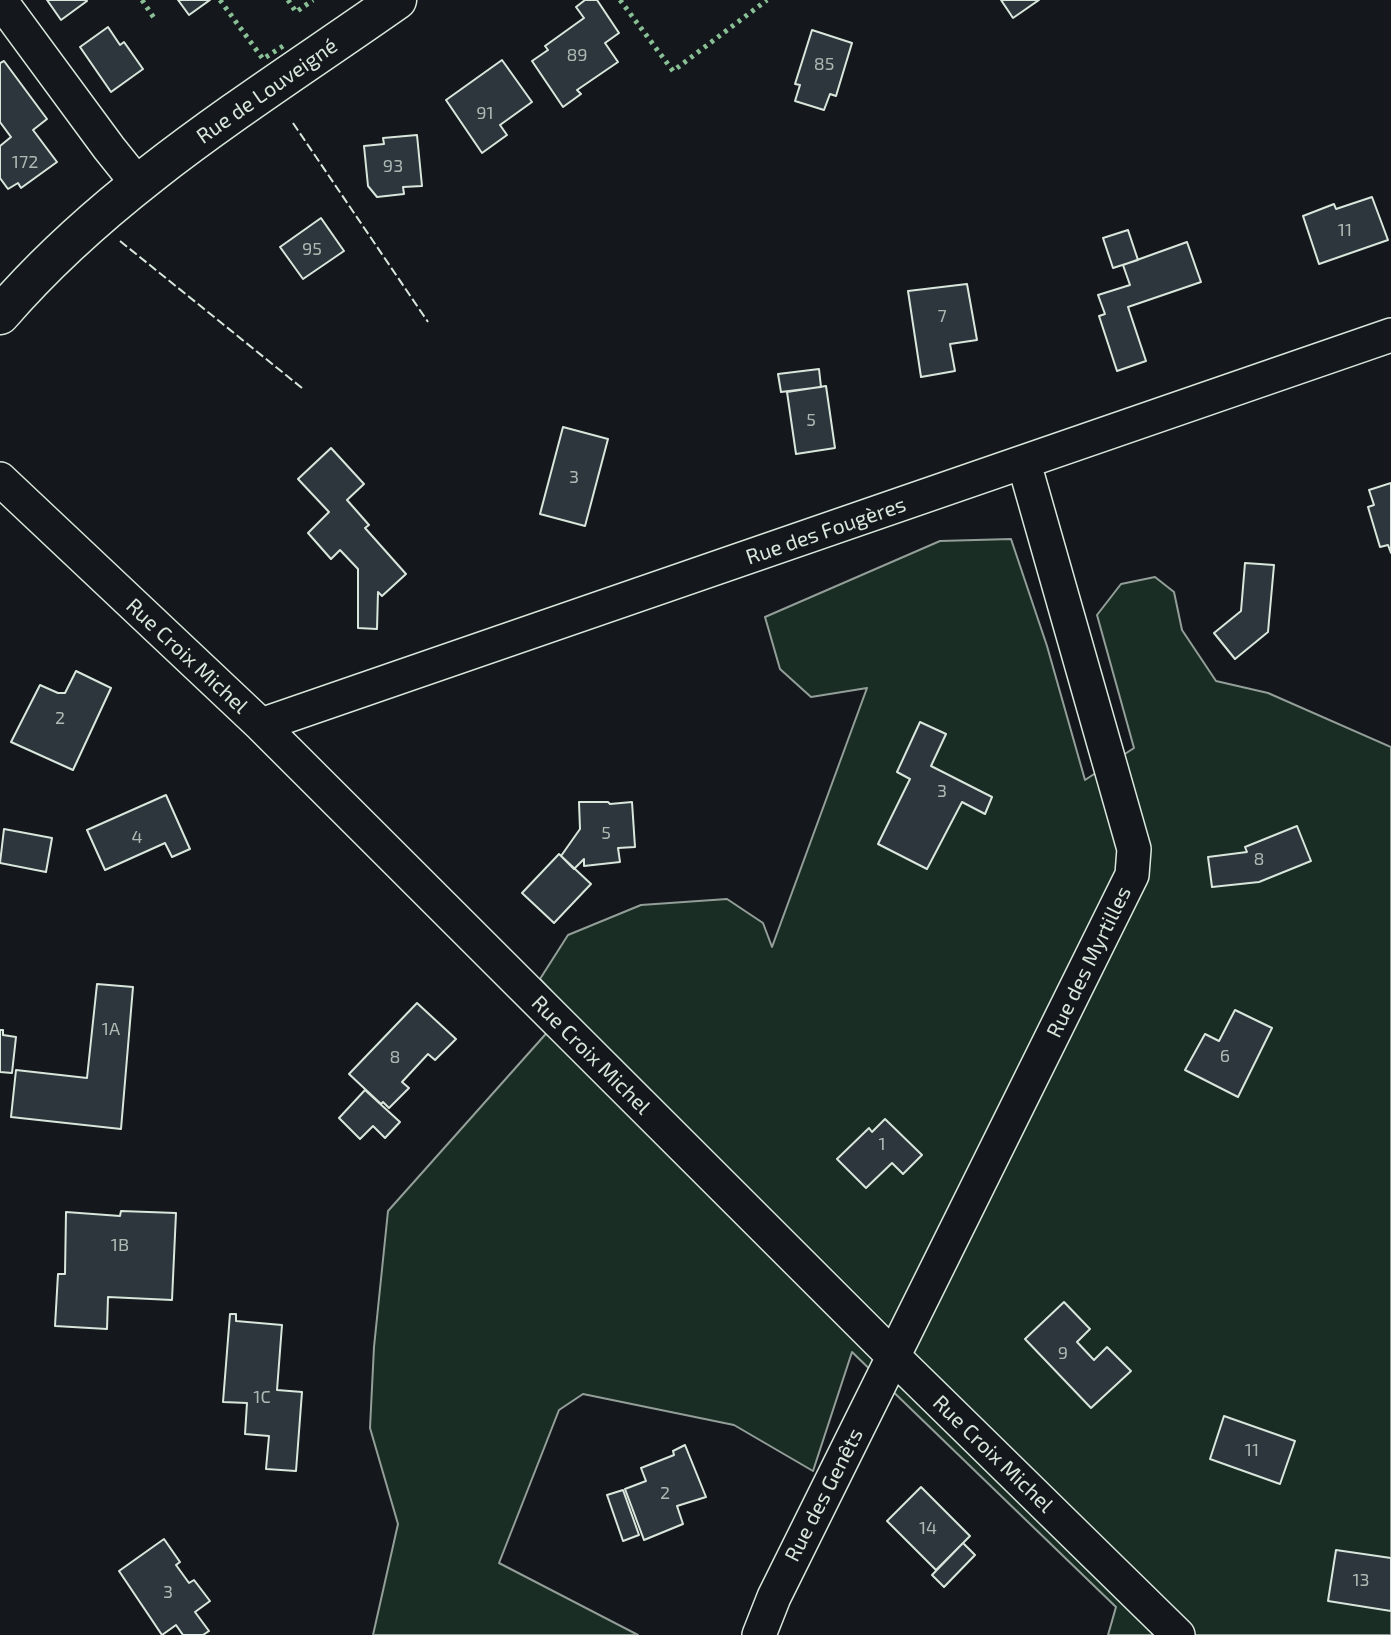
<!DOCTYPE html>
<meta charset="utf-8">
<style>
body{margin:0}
canvas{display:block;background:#14181c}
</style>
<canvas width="1391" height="1635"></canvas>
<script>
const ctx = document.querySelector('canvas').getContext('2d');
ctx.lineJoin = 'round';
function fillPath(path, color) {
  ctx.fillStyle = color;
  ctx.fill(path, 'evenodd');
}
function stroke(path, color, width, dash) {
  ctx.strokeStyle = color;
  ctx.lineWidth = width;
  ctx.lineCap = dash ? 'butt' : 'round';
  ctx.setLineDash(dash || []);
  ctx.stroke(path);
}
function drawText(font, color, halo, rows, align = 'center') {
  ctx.font = font + ' "Exo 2",sans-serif';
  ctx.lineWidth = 5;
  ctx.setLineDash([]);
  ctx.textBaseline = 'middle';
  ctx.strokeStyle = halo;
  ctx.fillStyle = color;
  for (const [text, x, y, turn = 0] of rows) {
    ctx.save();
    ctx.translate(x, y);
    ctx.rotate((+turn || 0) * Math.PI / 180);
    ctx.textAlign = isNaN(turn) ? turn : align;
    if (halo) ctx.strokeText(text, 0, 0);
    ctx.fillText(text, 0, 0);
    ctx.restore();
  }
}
const green = new Path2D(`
 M 1011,539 L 1047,646 L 1085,780 L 1134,748 L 1097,615 L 1121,584 L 1155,577 L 1174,592 L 1182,630 L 1216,681 L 1268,693 L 1391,747 L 1391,1635 L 1108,1635 L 1116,1607 L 852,1352 L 813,1471 L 734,1425 L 583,1394 L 559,1410 L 499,1563 L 638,1635 L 373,1635 L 398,1524 L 370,1428 L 374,1347 L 388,1211 L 568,1009 L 540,979 L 568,935 L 641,905 L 727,899 L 763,923 L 772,947 L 867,688 L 811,697 L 780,669 L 765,617 L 940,541 Z`);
const building = new Path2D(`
 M 47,0 L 86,0 L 87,1 L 61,20 Z
 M 178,0 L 210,0 L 189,15 Z
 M 585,0 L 597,0 L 619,33 L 605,43 L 618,62 L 577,90 L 581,94 L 563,107 L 532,61 L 548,50 L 545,46 L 584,18 L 576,7 Z
 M 1001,0 L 1039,0 L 1013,18 Z
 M 108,27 L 120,45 L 124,42 L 143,69 L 111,92 L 80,47 Z
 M 812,30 L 852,43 L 836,96 L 830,94 L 824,110 L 795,101 L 800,85 L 795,84 Z
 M 502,60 L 532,102 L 500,125 L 507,135 L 482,153 L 446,100 Z
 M 4,61 L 47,119 L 33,130 L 57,162 L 21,188 L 18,183 L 8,189 L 0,178 L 0,146 L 11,137 L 0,122 L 0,63 Z
 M 417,135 L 422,186 L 403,187 L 404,194 L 377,197 L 368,186 L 364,146 L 384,144 L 383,138 Z
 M 1372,197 L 1388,240 L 1319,264 L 1303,216 L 1334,204 L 1336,209 Z
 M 321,218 L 344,251 L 303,279 L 280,247 Z
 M 1128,230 L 1138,260 L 1113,268 L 1103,238 Z
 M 1187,242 L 1201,282 L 1128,307 L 1146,361 L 1117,371 L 1099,316 L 1105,314 L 1098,295 L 1130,285 L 1123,265 Z
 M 967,284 L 977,340 L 950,344 L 955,371 L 921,377 L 908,291 Z
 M 819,369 L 821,387 L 781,392 L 778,374 Z
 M 826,386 L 835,448 L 796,454 L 787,392 Z
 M 563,427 L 608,439 L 585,526 L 540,514 Z
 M 331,448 L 364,484 L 347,500 L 369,525 L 365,528 L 406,574 L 382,596 L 378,592 L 377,629 L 358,628 L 358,569 L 340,550 L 331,559 L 308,533 L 329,512 L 298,479 Z
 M 1391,483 L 1391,553 L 1388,545 L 1380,547 L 1368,507 L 1374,505 L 1369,490 Z
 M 1245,563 L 1274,565 L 1268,632 L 1235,659 L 1214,633 L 1241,611 Z
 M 76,671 L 111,688 L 73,770 L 11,742 L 40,685 L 58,693 L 65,693 Z
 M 920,722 L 946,734 L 931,766 L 992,797 L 985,814 L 962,802 L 927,869 L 878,844 L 910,779 L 897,772 Z
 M 166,795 L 190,849 L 172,857 L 165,843 L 105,870 L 87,830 Z
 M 579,802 L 608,802 L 610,804 L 632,802 L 635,847 L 618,848 L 620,862 L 584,866 L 584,859 L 574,869 L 561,856 L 580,829 Z
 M 1297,826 L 1311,861 L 1259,882 L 1212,887 L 1208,857 L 1247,852 L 1245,847 Z
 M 4,829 L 52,838 L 46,872 L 0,863 Z
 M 559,854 L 591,884 L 554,923 L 522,893 Z
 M 97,984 L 133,987 L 121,1129 L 11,1117 L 16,1070 L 87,1078 Z
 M 417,1003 L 456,1039 L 435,1060 L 428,1054 L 402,1082 L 409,1088 L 389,1108 L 383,1102 L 381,1104 L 349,1074 Z
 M 1235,1010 L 1272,1028 L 1238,1097 L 1185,1070 L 1205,1034 L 1219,1041 Z
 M 0,1030 L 3,1030 L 3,1035 L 16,1037 L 12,1073 L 0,1072 Z
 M 365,1090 L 400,1122 L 385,1138 L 373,1126 L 360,1139 L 339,1118 Z
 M 885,1119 L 922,1155 L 903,1174 L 892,1163 L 866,1188 L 837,1159 L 869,1128 L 872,1132 Z
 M 121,1211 L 176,1213 L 172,1300 L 108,1297 L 107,1329 L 55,1326 L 58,1274 L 65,1274 L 66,1212 L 120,1216 Z
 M 1064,1302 L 1090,1329 L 1077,1342 L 1094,1360 L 1107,1347 L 1131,1371 L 1091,1408 L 1025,1339 Z
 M 230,1314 L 236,1314 L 236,1321 L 282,1325 L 277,1390 L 302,1392 L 296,1471 L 266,1469 L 269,1436 L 245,1434 L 247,1403 L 223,1402 Z
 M 1224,1416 L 1295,1441 L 1280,1484 L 1210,1459 Z
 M 685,1445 L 706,1497 L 677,1506 L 683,1524 L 644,1540 L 625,1489 L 646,1481 L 641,1468 L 674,1455 L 673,1451 Z
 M 921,1487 L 970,1536 L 936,1570 L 887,1521 Z
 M 623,1490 L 639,1535 L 623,1541 L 607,1495 Z
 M 164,1539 L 180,1562 L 176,1565 L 189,1583 L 194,1580 L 210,1601 L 195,1612 L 209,1631 L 203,1635 L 183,1635 L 176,1625 L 162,1635 L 119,1571 Z
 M 963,1543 L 975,1555 L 944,1587 L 932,1575 Z
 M 1336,1550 L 1391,1558 L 1391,1611 L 1328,1601 Z`);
const minor = new Path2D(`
 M 0,0 L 109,148 L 137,183
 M 0,479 L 261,725 L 894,1357 L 1178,1635
 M 261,725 L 1391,335
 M 759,1635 L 774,1597 L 1132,875 L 1134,849 L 1024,463`);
const major = new Path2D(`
 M 0,315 C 111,186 259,97 397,0`);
const hedge = new Path2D(`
 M 142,0 L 156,21
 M 220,0 L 263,59 L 283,46
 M 288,0 L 296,12 L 313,0
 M 620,0 L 673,71 L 767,0`);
const fence = new Path2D(`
 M 293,123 L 428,322
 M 120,241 L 302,388`);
const numberNames = [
 ["89",577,55],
 ["85",824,64],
 ["91",485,113],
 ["172",25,162],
 ["93",393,166],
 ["11",1345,230],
 ["95",312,249],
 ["7",942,316],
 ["5",811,420],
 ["3",574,477],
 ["2",60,718],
 ["3",942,791],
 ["5",606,833],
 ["4",137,837],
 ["8",1259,859],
 ["1A",111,1029],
 ["6",1225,1056],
 ["8",395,1057],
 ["1",882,1144],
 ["1B",120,1245],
 ["9",1063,1353],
 ["1C",262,1397],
 ["11",1252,1450],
 ["2",665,1493],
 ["14",928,1528],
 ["13",1361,1580],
 ["3",168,1592]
];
const streetNames = [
 ["Rue de Louveigné",267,91,-35],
 ["Rue des Fougères",826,531,-19],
 ["Rue Croix Michel",187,656,43],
 ["Rue des Myrtilles",1089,962,-64],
 ["Rue Croix Michel",591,1055,45],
 ["Rue Croix Michel",993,1454,44],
 ["Rue des Genêts",824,1495,-63]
];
fillPath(green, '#1a2d24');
stroke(green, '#939e99', 2);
fillPath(building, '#2c363c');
stroke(building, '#d8e6dc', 2);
stroke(minor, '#d8e6dc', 36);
stroke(major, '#d8e6dc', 41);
stroke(minor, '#14181c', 33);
stroke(major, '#14181c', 38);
stroke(hedge, '#8ac095', 5, [3.5, 5]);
stroke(fence, '#d8e6dc', 2, [9, 3.5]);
drawText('18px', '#adbab4', null, numberNames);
drawText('21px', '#d8e6dc', '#14181c', streetNames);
</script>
